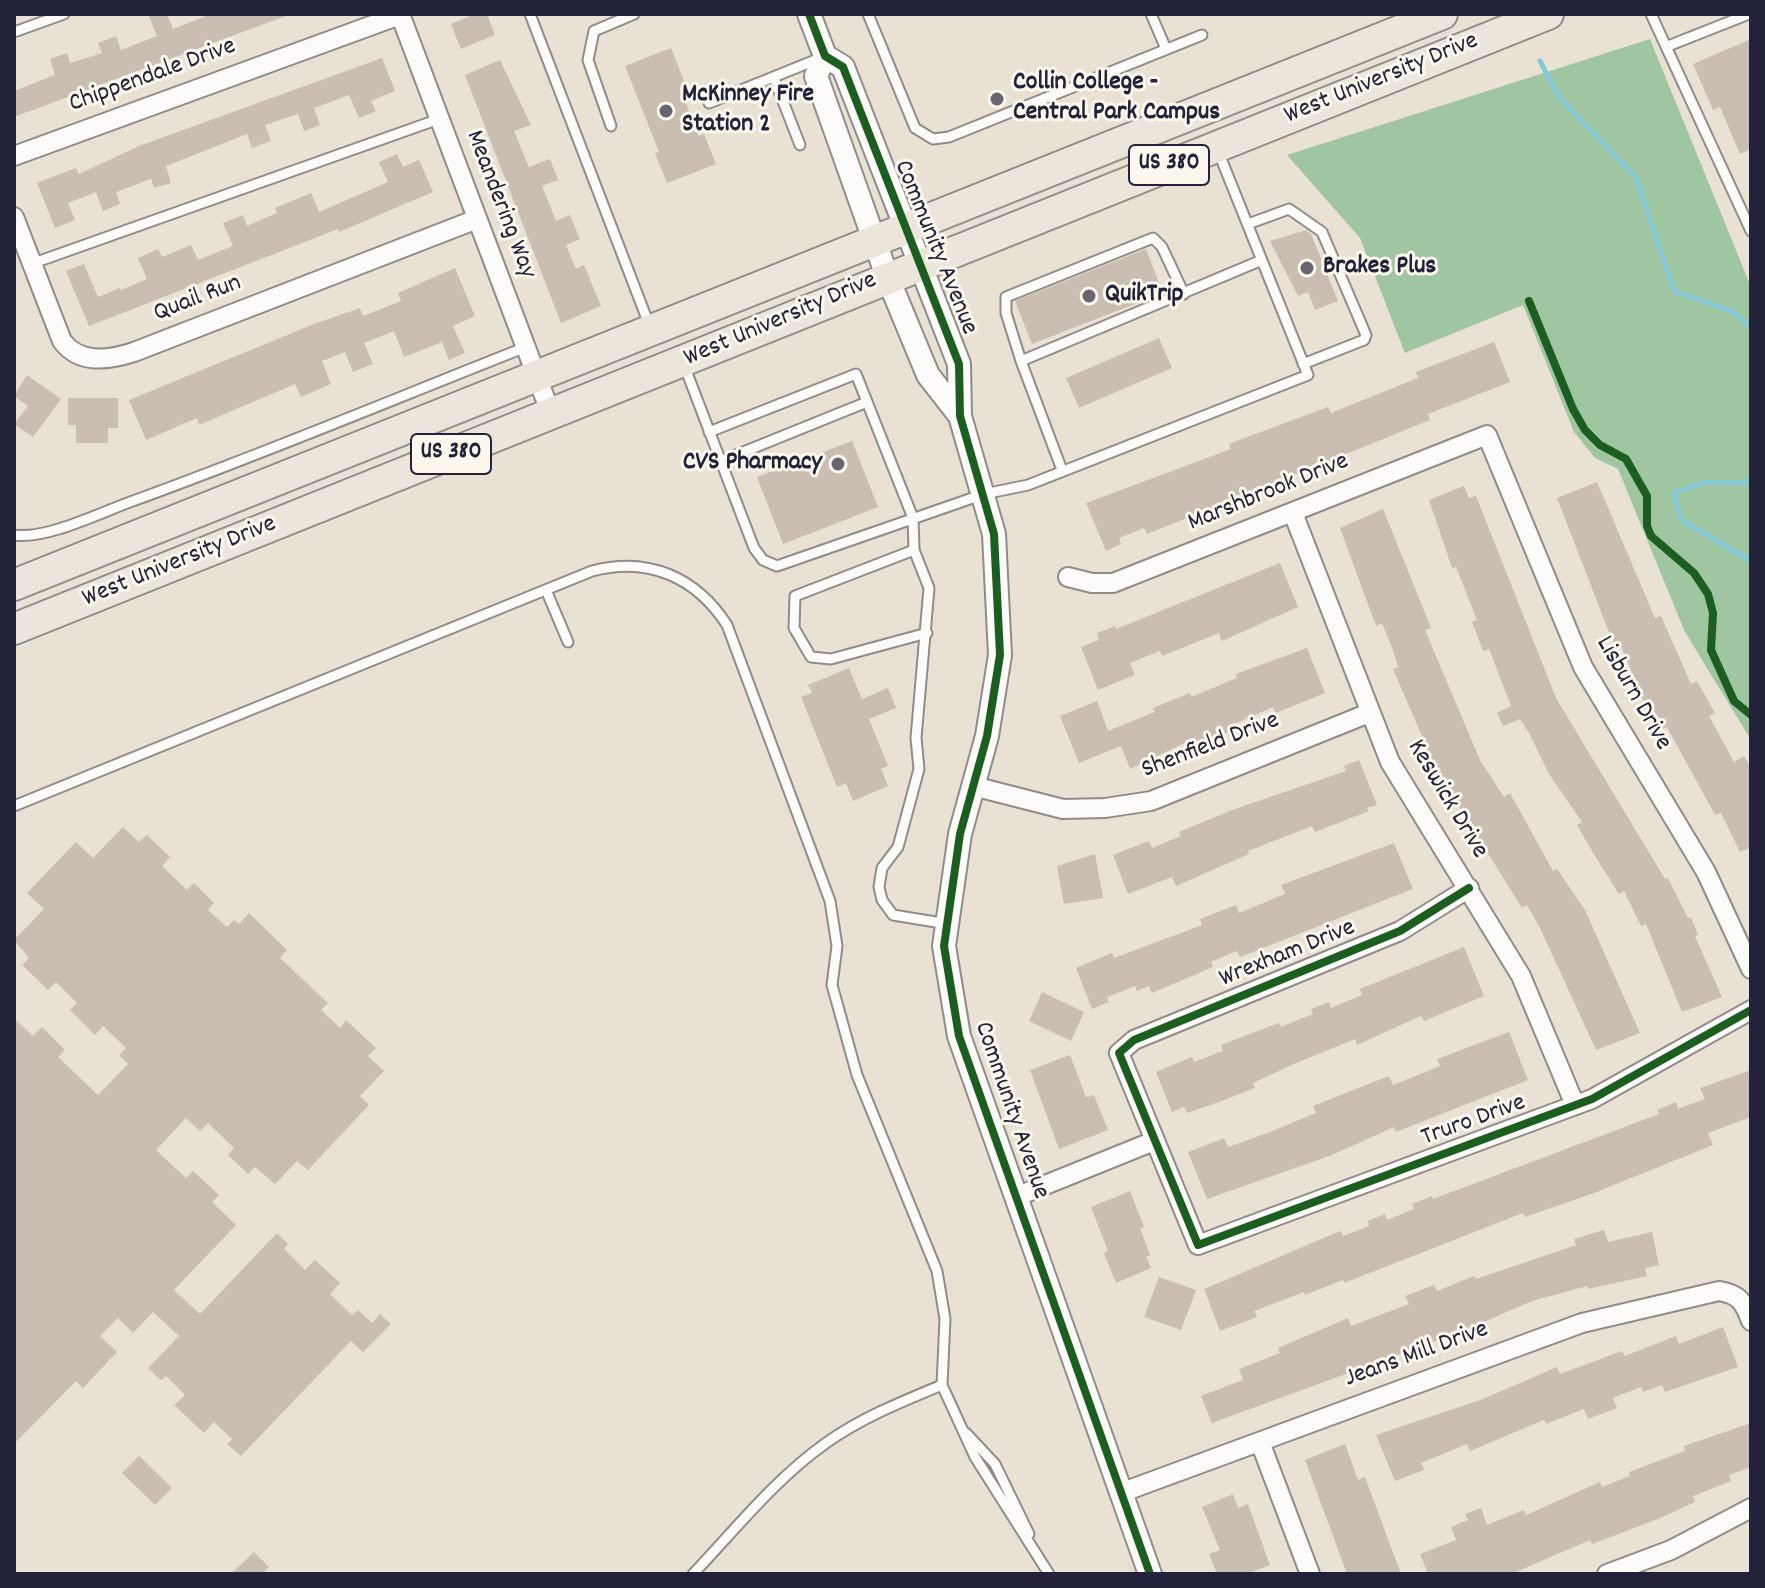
<!DOCTYPE html>
<style>
body{margin:0}
#map{position:relative;width:1765px;height:1588px;overflow:hidden;background:#e9e2d4;font-family:Dekko,sans-serif}
canvas{display:block}
.frame{position:absolute;inset:0;border:16px solid #22223b;pointer-events:none}
</style>
<div id="map">
<canvas width="1765" height="1588"></canvas>
<div class="frame"></div>
</div>
<script>
const ctx = document.querySelector('canvas').getContext('2d');
ctx.lineJoin = 'round';
function fillPath(path, color) {
  ctx.fillStyle = color;
  ctx.fill(path, 'evenodd');
}
function stroke(path, color, width, dash) {
  ctx.strokeStyle = color;
  ctx.lineWidth = width;
  ctx.lineCap = dash ? 'butt' : 'round';
  ctx.setLineDash(dash || []);
  ctx.stroke(path);
}
function drawText(font, color, halo, rows, align = 'center') {
  ctx.font = font + ' Dekko,sans-serif';
  ctx.lineWidth = 6;
  ctx.setLineDash([]);
  ctx.textBaseline = 'middle';
  ctx.strokeStyle = halo;
  ctx.fillStyle = color;
  for (const [text, x, y, turn = 0] of rows) {
    ctx.save();
    ctx.translate(x, y);
    ctx.rotate((+turn || 0) * Math.PI / 180);
    ctx.textAlign = isNaN(turn) ? turn : align;
    if (halo) ctx.strokeText(text, 0, 0);
    ctx.fillText(text, 0, 0);
    ctx.restore();
  }
}
const forest = new Path2D(`
 M 1650,39 L 1751,287 L 1751,740 L 1685,632 L 1618,469 L 1595,458 L 1574,432 L 1523,305 L 1405,353 L 1360,238 L 1287,155 Z`);
const stream = new Path2D(`
 M 1540,61 L 1558,96 L 1636,178 L 1674,291 L 1731,311 L 1751,327
 M 1751,479 L 1743,483 L 1705,482 L 1674,493 L 1681,520 L 1751,561`);
const building = new Path2D(`
 M 148,14 L 167,14 L 173,29 L 211,14 L 291,14 L 14,117 L 14,91 L 55,75 L 50,59 L 67,53 L 70,63 L 102,53 L 98,43 L 116,36 L 121,50 L 157,36 Z
 M 475,14 L 487,14 L 495,35 L 461,49 L 451,24 Z
 M 1751,39 L 1751,149 L 1740,154 L 1720,107 L 1713,110 L 1693,64 Z
 M 671,48 L 686,86 L 680,88 L 699,136 L 704,134 L 716,164 L 667,183 L 655,153 L 659,152 L 625,66 Z
 M 382,58 L 395,91 L 371,101 L 376,111 L 359,118 L 349,95 L 314,108 L 320,125 L 304,131 L 298,114 L 265,125 L 271,141 L 252,148 L 247,134 L 166,166 L 171,183 L 154,188 L 151,179 L 116,192 L 120,204 L 103,211 L 96,192 L 68,203 L 75,220 L 55,228 L 37,183 L 76,168 L 79,174 L 139,146 Z
 M 500,60 L 531,125 L 514,131 L 529,167 L 550,159 L 558,180 L 542,186 L 556,221 L 570,215 L 580,239 L 566,245 L 576,269 L 584,265 L 601,306 L 561,323 L 465,75 Z
 M 397,154 L 403,167 L 419,160 L 433,192 L 339,232 L 338,229 L 89,326 L 66,271 L 84,264 L 98,297 L 120,288 L 121,290 L 147,279 L 138,258 L 158,249 L 162,257 L 191,245 L 198,260 L 233,246 L 223,223 L 243,215 L 247,226 L 277,213 L 275,208 L 311,193 L 319,212 L 388,182 L 379,162 Z
 M 1306,230 L 1311,234 L 1338,301 L 1315,310 L 1308,292 L 1298,296 L 1270,241 Z
 M 1146,249 L 1163,293 L 1032,344 L 1015,301 Z
 M 455,268 L 475,316 L 453,326 L 465,353 L 449,360 L 442,342 L 404,357 L 394,331 L 364,343 L 373,364 L 353,372 L 345,352 L 322,361 L 331,384 L 301,397 L 295,384 L 199,425 L 197,418 L 146,440 L 129,400 L 314,324 L 360,308 L 363,316 L 401,301 L 398,293 Z
 M 1159,338 L 1172,368 L 1079,408 L 1066,378 Z
 M 1494,342 L 1510,382 L 1428,414 L 1430,420 L 1225,503 L 1147,534 L 1144,528 L 1119,538 L 1121,544 L 1106,551 L 1086,503 L 1231,449 L 1229,444 L 1242,439 L 1328,407 L 1331,413 L 1418,378 L 1416,372 Z
 M 27,375 L 61,399 L 33,437 L 14,424 L 28,406 L 14,396 Z
 M 68,398 L 118,398 L 118,428 L 108,428 L 108,443 L 76,443 L 76,425 L 68,425 Z
 M 852,441 L 878,507 L 783,544 L 757,477 Z
 M 1597,482 L 1655,618 L 1661,616 L 1691,684 L 1697,681 L 1715,713 L 1709,716 L 1734,762 L 1744,756 L 1751,768 L 1751,847 L 1740,852 L 1721,813 L 1715,815 L 1667,727 L 1662,729 L 1642,698 L 1619,641 L 1614,643 L 1607,627 L 1557,498 Z
 M 1464,486 L 1469,498 L 1476,496 L 1556,698 L 1665,879 L 1668,878 L 1688,918 L 1691,917 L 1698,935 L 1695,936 L 1722,997 L 1682,1012 L 1646,924 L 1641,926 L 1624,891 L 1619,894 L 1593,853 L 1577,825 L 1582,822 L 1549,774 L 1529,733 L 1520,719 L 1503,726 L 1497,713 L 1511,706 L 1489,649 L 1483,651 L 1472,622 L 1477,620 L 1456,567 L 1452,568 L 1429,500 Z
 M 1383,509 L 1431,628 L 1425,630 L 1480,760 L 1504,797 L 1510,793 L 1553,871 L 1557,869 L 1585,910 L 1640,1033 L 1596,1050 L 1540,928 L 1527,905 L 1522,908 L 1438,773 L 1393,669 L 1398,667 L 1393,650 L 1382,623 L 1376,626 L 1340,528 Z
 M 1280,563 L 1298,607 L 1222,641 L 1219,633 L 1162,656 L 1160,651 L 1130,663 L 1135,675 L 1098,690 L 1081,647 L 1099,640 L 1097,633 L 1115,626 L 1116,629 Z
 M 1307,648 L 1325,693 L 1276,713 L 1273,707 L 1232,725 L 1234,730 L 1193,746 L 1191,740 L 1130,769 L 1121,746 L 1079,763 L 1060,716 L 1097,701 L 1108,731 L 1155,712 L 1153,708 L 1190,693 L 1191,697 L 1237,678 L 1236,674 Z
 M 849,668 L 862,699 L 888,688 L 896,708 L 869,719 L 888,766 L 881,769 L 888,786 L 853,801 L 846,783 L 837,787 L 801,697 L 812,693 L 808,685 Z
 M 1359,760 L 1377,805 L 1367,808 L 1369,811 L 1315,832 L 1312,826 L 1248,851 L 1249,854 L 1176,886 L 1172,877 L 1128,894 L 1113,855 L 1149,841 L 1152,848 L 1181,836 L 1179,832 L 1232,810 L 1346,771 L 1344,766 Z
 M 123,827 L 139,842 L 147,835 L 170,857 L 162,866 L 187,890 L 194,883 L 214,903 L 208,910 L 227,927 L 234,920 L 239,924 L 249,913 L 287,950 L 280,958 L 328,1003 L 321,1010 L 340,1028 L 346,1020 L 376,1048 L 368,1056 L 384,1071 L 360,1096 L 369,1105 L 308,1170 L 297,1161 L 275,1184 L 255,1167 L 248,1174 L 228,1155 L 234,1148 L 208,1123 L 200,1131 L 186,1118 L 156,1150 L 186,1178 L 193,1171 L 219,1195 L 212,1202 L 236,1225 L 174,1290 L 200,1314 L 277,1233 L 288,1244 L 284,1249 L 305,1270 L 315,1260 L 340,1283 L 330,1294 L 352,1315 L 358,1310 L 372,1323 L 380,1314 L 391,1324 L 363,1352 L 351,1341 L 241,1456 L 227,1444 L 232,1439 L 214,1422 L 204,1433 L 174,1405 L 185,1395 L 166,1376 L 161,1380 L 148,1368 L 179,1336 L 153,1312 L 133,1333 L 118,1318 L 100,1336 L 117,1352 L 83,1388 L 76,1381 L 14,1444 L 14,1018 L 33,1036 L 42,1027 L 65,1050 L 58,1057 L 98,1095 L 128,1064 L 119,1055 L 126,1048 L 103,1026 L 95,1035 L 70,1010 L 77,1003 L 56,982 L 48,990 L 22,965 L 29,958 L 14,940 L 44,909 L 27,893 L 76,842 L 93,858 Z
 M 1394,843 L 1413,889 L 1240,957 L 1237,951 L 1211,962 L 1213,967 L 1152,993 L 1149,986 L 1137,991 L 1135,986 L 1107,997 L 1109,1002 L 1092,1009 L 1076,968 L 1112,953 L 1114,958 L 1202,925 L 1200,919 L 1236,905 L 1239,913 L 1285,894 L 1281,885 Z
 M 1095,854 L 1103,898 L 1064,904 L 1057,866 Z
 M 1464,947 L 1484,996 L 1424,1021 L 1421,1016 L 1357,1045 L 1355,1039 L 1296,1063 L 1253,1083 L 1255,1088 L 1219,1102 L 1187,1113 L 1184,1107 L 1172,1112 L 1156,1072 L 1192,1057 L 1194,1062 L 1223,1051 L 1221,1045 L 1279,1023 L 1281,1027 L 1313,1014 L 1311,1009 L 1329,1002 L 1331,1008 L 1362,995 L 1360,989 Z
 M 1042,992 L 1084,1012 L 1071,1041 L 1029,1021 Z
 M 1509,1032 L 1528,1080 L 1396,1132 L 1394,1127 L 1332,1155 L 1207,1199 L 1188,1152 L 1224,1138 L 1228,1147 L 1270,1132 L 1316,1113 L 1313,1106 L 1389,1076 L 1393,1085 L 1440,1066 L 1437,1059 Z
 M 1070,1055 L 1086,1097 L 1094,1095 L 1108,1130 L 1059,1149 L 1030,1070 Z
 M 1751,1070 L 1751,1117 L 1708,1133 L 1713,1145 L 1594,1193 L 1525,1217 L 1523,1213 L 1344,1283 L 1343,1280 L 1305,1295 L 1304,1292 L 1254,1311 L 1257,1317 L 1220,1331 L 1204,1289 L 1326,1237 L 1341,1231 L 1343,1236 L 1369,1226 L 1368,1221 L 1385,1214 L 1387,1220 L 1414,1209 L 1412,1204 L 1432,1196 L 1433,1199 L 1659,1114 L 1657,1110 L 1676,1102 L 1678,1109 L 1705,1099 L 1700,1088 Z
 M 1130,1191 L 1144,1227 L 1140,1228 L 1150,1255 L 1146,1257 L 1151,1268 L 1116,1283 L 1104,1253 L 1108,1251 L 1091,1207 Z
 M 1604,1230 L 1608,1242 L 1652,1232 L 1659,1265 L 1645,1268 L 1647,1276 L 1588,1289 L 1587,1286 L 1532,1301 L 1463,1331 L 1212,1423 L 1201,1396 L 1243,1380 L 1239,1369 L 1280,1353 L 1278,1348 L 1348,1318 L 1351,1326 L 1409,1304 L 1405,1296 L 1434,1285 L 1437,1291 L 1474,1276 L 1476,1279 L 1576,1245 L 1574,1239 Z
 M 1159,1277 L 1196,1290 L 1181,1330 L 1144,1317 Z
 M 1723,1327 L 1738,1367 L 1665,1392 L 1662,1385 L 1643,1392 L 1641,1387 L 1613,1398 L 1617,1408 L 1588,1419 L 1584,1409 L 1546,1424 L 1544,1420 L 1470,1451 L 1467,1444 L 1421,1463 L 1424,1470 L 1395,1481 L 1376,1435 L 1483,1399 L 1557,1367 L 1560,1374 L 1622,1351 L 1625,1356 L 1676,1336 L 1679,1344 Z
 M 1751,1423 L 1751,1467 L 1729,1475 L 1731,1481 L 1693,1496 L 1695,1502 L 1658,1519 L 1592,1544 L 1590,1540 L 1511,1574 L 1428,1574 L 1420,1554 L 1456,1540 L 1451,1527 L 1468,1520 L 1465,1514 L 1481,1508 L 1487,1525 L 1524,1510 L 1526,1515 L 1600,1482 L 1602,1487 L 1630,1476 L 1629,1472 L 1685,1451 L 1684,1446 Z
 M 1345,1444 L 1358,1480 L 1365,1477 L 1401,1574 L 1347,1574 L 1305,1460 Z
 M 139,1456 L 172,1488 L 155,1505 L 122,1473 Z
 M 1233,1494 L 1238,1508 L 1248,1504 L 1270,1565 L 1246,1574 L 1217,1574 L 1209,1554 L 1220,1550 L 1202,1507 Z
 M 254,1552 L 269,1567 L 262,1574 L 231,1574 Z`);
const service = new Path2D(`
 M 530,14 L 650,327
 M 868,14 L 915,128 L 933,139 L 949,137 L 1202,35
 M 1151,14 L 1166,49
 M 1651,14 L 1751,231
 M 14,32 L 64,14
 M 1668,46 L 1749,14
 M 774,78 L 800,145
 M 709,103 L 818,59
 M 611,126 L 588,60 L 594,31 L 634,14
 M 1248,224 L 1289,209 L 1322,232 L 1366,335 L 1364,340 L 1303,364
 M 31,264 L 439,119
 M 1021,361 L 1006,313 L 1006,297 L 1153,238 L 1162,247 L 1184,294
 M 684,365 L 754,548 L 763,560 L 777,566 L 984,494 L 1028,485 L 1308,375 L 1218,151
 M 709,432 L 856,374 L 913,518 L 914,550 L 929,588 L 916,738 L 919,769 L 898,847 L 882,868 L 879,887 L 882,900 L 893,915 L 948,924
 M 721,461 L 867,402
 M 1062,470 L 1021,361 L 1262,260
 M 14,535 C 45,540 100,513 130,502 C 263,454 394,399 526,347
 M 914,550 L 795,596 L 794,628 L 811,657 L 831,659 L 927,633
 M 546,590 L 568,642
 M 14,806 L 592,571 C 648,556 696,577 727,625 L 830,901 L 837,946 L 832,985 L 857,1075 L 937,1271 L 945,1319 L 942,1385 L 975,1457 L 1049,1574
 M 966,1433 L 995,1464 L 1029,1534
 M 693,1574 C 735,1530 775,1479 826,1443 C 861,1418 901,1402 942,1385`);
const minor = new Path2D(`
 M 400,14 L 551,414
 M 14,156 L 400,15
 M 14,217 L 62,341 C 80,365 109,360 134,352 L 477,219
 M 1293,513 L 1390,762 L 1521,976 L 1575,1105
 M 1068,577 L 1092,583 L 1113,583 L 1487,435 L 1583,667 L 1706,872 L 1751,969
 M 973,786 L 1063,809 L 1105,808 L 1151,801 L 1369,713
 M 1469,888 L 1400,931 L 1134,1040 L 1119,1053 L 1198,1245 L 1592,1099 L 1751,1010
 M 1018,1196 L 1154,1141
 M 1260,1442 L 1310,1574
 M 1123,1492 L 1582,1323 L 1719,1291 C 1739,1294 1744,1302 1751,1321
 M 1607,1574 L 1671,1550 L 1751,1508`);
const tertiary = new Path2D(`
 M 809,14 L 825,56 L 843,67 L 959,364 L 960,416 L 994,534 L 1000,655 L 987,736 L 960,834 L 944,946 L 959,1036 L 1150,1574
 M 825,56 L 816,76 L 887,276 L 928,375 L 960,416`);
const trunk = new Path2D(`
 M 14,585 L 1442,14
 M 14,629 L 1548,14`);
const cycleway = new Path2D(`
 M 809,14 L 825,56 L 843,67 L 959,364 L 960,416 L 994,534 L 1000,655 L 987,736 L 960,834 L 944,946 L 959,1036 L 1150,1574
 M 1529,301 L 1573,409 L 1585,430 L 1600,445 L 1626,459 L 1647,496 L 1647,526 L 1651,536 L 1694,573 L 1708,594 L 1713,613 L 1711,650 L 1734,701 L 1751,715
 M 1469,888 L 1400,931 L 1134,1040 L 1119,1053 L 1198,1245 L 1592,1099 L 1751,1010`);
const markers = [
 [997,99,8,"#686571"],
 [666,111,8,"#686571"],
 [1307,268,8,"#686571"],
 [1089,296,8,"#686571"],
 [838,464,8,"#686571"]
];
const shields = [
 [1169,165,80],
 [451,454,80]
];
const shieldNames = [
 ["US 380",1169,165],
 ["US 380",451,454]
];
const streetNames = [
 ["Chippendale Drive",153,77,-20],
 ["West University Drive",1382,80,-22],
 ["Meandering Way",499,205,69],
 ["Community Avenue",934,248,68],
 ["Quail Run",198,300,-21],
 ["West University Drive",781,321,-23],
 ["Marshbrook Drive",1269,494,-22],
 ["West University Drive",180,563,-22],
 ["Lisburn Drive",1632,694,60],
 ["Shenfield Drive",1211,747,-21],
 ["Keswick Drive",1446,800,59],
 ["Wrexham Drive",1288,955,-22],
 ["Community Avenue",1010,1111,71],
 ["Truro Drive",1474,1122,-20],
 ["Jeans Mill Drive",1417,1356,-20]
];
const poiNames = [
 ["Collin College -",1013,84],
 ["Central Park Campus",1013,114],
 ["McKinney Fire",682,96],
 ["Station 2",682,126],
 ["Brakes Plus",1323,268],
 ["QuikTrip",1105,296],
 ["CVS Pharmacy",822,464,"right"]
];
fillPath(forest, '#a0c6a1');
stroke(stream, '#86cad8', 5);
fillPath(building, '#c9beb1');
stroke(service, '#8f8c89', 13);
stroke(minor, '#8f8c89', 22);
stroke(tertiary, '#8f8c89', 26);
stroke(trunk, '#8f8c89', 34);
stroke(service, '#fcfbf9', 9);
stroke(minor, '#fcfbf9', 18);
stroke(tertiary, '#fcfbf9', 22);
stroke(trunk, '#ece5dc', 30);
stroke(cycleway, '#1b5e20', 8);
for (const [x, y, r, color] of markers) {
  const dot = new Path2D();
  dot.arc(x, y, r, 0, 2 * Math.PI);
  ctx.fillStyle = color;
  ctx.fill(dot);
  stroke(dot, '#fbf7ec', 3);
}
for (const [x, y, w] of shields) {
  const box = new Path2D();
  box.roundRect(x - w / 2, y - 20, w, 40, 6);
  ctx.fillStyle = '#fbf7ec';
  ctx.fill(box);
  stroke(box, '#22223b', 2);
}
drawText('bold 24px', '#22223b', null, shieldNames);
drawText('26px', '#22223b', '#fbf7ec', streetNames);
drawText('bold 26px', '#22223b', '#fbf7ec', poiNames, 'left');
</script>
